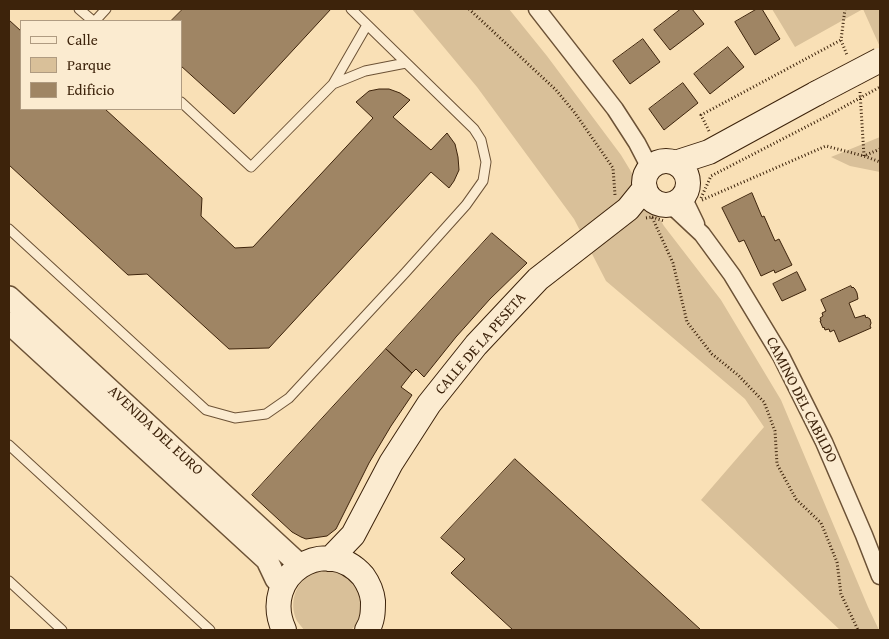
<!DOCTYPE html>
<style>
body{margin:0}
#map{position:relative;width:889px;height:639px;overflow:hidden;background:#f9e0b6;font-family:"Gentium Book Plus",serif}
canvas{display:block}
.frame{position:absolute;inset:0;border:10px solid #3d230b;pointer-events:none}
.legend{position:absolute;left:20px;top:20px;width:162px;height:90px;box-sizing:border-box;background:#fbebd0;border:1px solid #af9b81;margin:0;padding:6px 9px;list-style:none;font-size:15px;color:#3d230b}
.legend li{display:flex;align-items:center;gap:10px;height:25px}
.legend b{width:25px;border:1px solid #af9b81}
</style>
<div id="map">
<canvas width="889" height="639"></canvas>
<div class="frame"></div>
<ul class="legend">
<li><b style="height:6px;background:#fbebd0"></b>Calle</li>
<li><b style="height:14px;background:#d9c099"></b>Parque</li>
<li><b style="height:14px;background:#9f8564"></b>Edificio</li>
</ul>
</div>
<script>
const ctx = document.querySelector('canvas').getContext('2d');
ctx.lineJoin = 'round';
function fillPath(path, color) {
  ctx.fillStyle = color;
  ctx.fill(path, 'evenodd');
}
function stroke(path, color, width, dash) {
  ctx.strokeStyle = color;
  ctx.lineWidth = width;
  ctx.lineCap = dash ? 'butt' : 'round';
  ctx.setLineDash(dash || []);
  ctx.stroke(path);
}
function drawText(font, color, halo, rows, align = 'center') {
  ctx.font = font + ' "Gentium Book Plus",serif';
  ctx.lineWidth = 5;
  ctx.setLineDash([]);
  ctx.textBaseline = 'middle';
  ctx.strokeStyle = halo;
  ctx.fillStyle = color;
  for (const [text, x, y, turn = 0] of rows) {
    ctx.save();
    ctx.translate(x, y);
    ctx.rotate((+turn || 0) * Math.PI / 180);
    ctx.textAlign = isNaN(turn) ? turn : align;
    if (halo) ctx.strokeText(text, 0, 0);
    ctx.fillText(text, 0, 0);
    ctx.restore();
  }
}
const green = new Path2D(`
 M 412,9 L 509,9 L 547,56 L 621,155 L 664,226 L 721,300 L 781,400 L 868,607 L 879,630 L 840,630 L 701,500 L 764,427 L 745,399 L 606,281 L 574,219 L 477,87 Z
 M 772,9 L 863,9 L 795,47 Z
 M 863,9 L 880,9 L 880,47 Z
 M 880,137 L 880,172 L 850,166 L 831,157 Z
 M 325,570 C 333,571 341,572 348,577 C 366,589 367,616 351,630 L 304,630 C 302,627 299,624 297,621 C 288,603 296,581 313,573 C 317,571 321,571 325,570 Z`);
const building = new Path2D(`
 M 183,9 L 331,9 L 234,114 L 181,66 L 181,21 L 171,21 Z
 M 681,9 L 692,9 L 704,24 L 670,50 L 654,30 Z
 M 757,9 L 762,9 L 780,39 L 755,55 L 735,22 Z
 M 9,20 L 21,31 L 21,109 L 105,109 L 202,198 L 201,216 L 235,248 L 253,247 L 373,118 L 356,102 L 369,91 L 379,89 L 389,89 L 400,93 L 410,100 L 393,117 L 431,150 L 447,133 L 455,144 L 458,157 L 459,170 L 454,181 L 449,188 L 431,172 L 269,348 L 229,349 L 147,274 L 128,275 L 9,165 Z
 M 643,39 L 660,62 L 630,84 L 613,61 Z
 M 728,47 L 744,67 L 710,94 L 694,74 Z
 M 683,83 L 698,103 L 664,130 L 649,109 Z
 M 752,193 L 762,217 L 764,216 L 775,241 L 779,239 L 792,265 L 775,273 L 774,270 L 761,276 L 744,240 L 739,242 L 722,208 Z
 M 492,233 L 527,263 L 490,299 L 456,337 L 424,377 L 416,369 L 412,373 L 386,349 Z
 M 797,272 L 806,290 L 782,301 L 773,284 Z
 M 851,286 L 852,288 L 853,287 L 855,289 L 857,293 L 858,299 L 849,303 L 855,318 L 865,315 L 866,318 L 867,317 L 870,319 L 871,323 L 870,326 L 871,328 L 839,342 L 834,330 L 830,332 L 829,329 L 825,330 L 824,327 L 823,328 L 820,321 L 821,321 L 820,318 L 823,316 L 822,313 L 826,311 L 821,300 Z
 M 386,349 L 412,373 L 401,387 L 412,395 L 391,426 L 369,463 L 336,529 L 327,536 L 306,539 L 301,537 L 292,532 L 252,495 Z
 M 515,459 L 701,630 L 513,630 L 451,573 L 465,559 L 441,538 Z`);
const path = new Path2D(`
 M 469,9 L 556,90 L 575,113 L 613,168 L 615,195
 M 845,9 L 841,40 L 847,55
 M 860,92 L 864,156 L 880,149
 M 709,131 L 701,115 L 841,40
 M 701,198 L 711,176 L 829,115
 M 702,200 L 826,146 L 864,156 L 880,162
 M 652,217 L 664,221
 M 646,218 L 652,217 L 673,263 L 687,322 L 712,354 L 738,375 L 764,402 L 775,431 L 777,464 L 796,499 L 821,523 L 837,562 L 841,594 L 858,630`);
const service = new Path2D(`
 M 79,9 L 93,21
 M 95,21 L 106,9
 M 333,84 L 365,71 L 406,63
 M 181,102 L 251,167 L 333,84 L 367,25
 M 9,229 L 206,410 L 235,418 L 266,414 L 289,398 L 405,273 L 466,205 L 483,181 L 486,162 L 481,140 L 474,129 L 351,9
 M 9,445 L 210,630
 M 9,581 L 62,630`);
const minor = new Path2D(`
 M 537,9 L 615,109 L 637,143 L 650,168
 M 683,197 L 696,224
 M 671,205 L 702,234 L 732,275 L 781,356 L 824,442 L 864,535 L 880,576`);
const tertiary = new Path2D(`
 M 9,297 L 301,566
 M 9,323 L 267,560 L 276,579 L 283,586`);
const secondary = new Path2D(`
 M644 183a22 22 0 1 1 44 0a22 22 0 1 1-44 0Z
 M 675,163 L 709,152 L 817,93
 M 330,559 L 353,535 L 391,463 L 429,404 L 476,345 L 538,279 L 628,209 L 645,188
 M 284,630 C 259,575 326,533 363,576 C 368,583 372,592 373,601 C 373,611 373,621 367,630`);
const pathBridge = new Path2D(`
 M 829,115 L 880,87`);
const secondaryBridge = new Path2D(`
 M 817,93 L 880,60`);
const streetNames = [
 ["CALLE DE LA PESETA",481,344,-49],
 ["CAMINO DEL CABILDO",801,400,63],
 ["AVENIDA DEL EURO",155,431,43]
];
fillPath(green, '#d9c099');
fillPath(building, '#9f8564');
stroke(building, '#3d230b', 1);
stroke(service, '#6c5236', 11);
stroke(minor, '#6c5236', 19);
stroke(tertiary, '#6c5236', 24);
stroke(secondary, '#3d230b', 26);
stroke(path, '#3d230b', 3, [1, 2.5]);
stroke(service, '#fbebd0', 9);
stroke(minor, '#fbebd0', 16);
stroke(tertiary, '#fbebd0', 21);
stroke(secondary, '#fbebd0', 24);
stroke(secondaryBridge, '#3d230b', 26, []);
stroke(pathBridge, '#3d230b', 3, [1, 2.5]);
stroke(secondaryBridge, '#fbebd0', 24);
drawText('15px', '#3d230b', '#fbebd0', streetNames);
</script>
